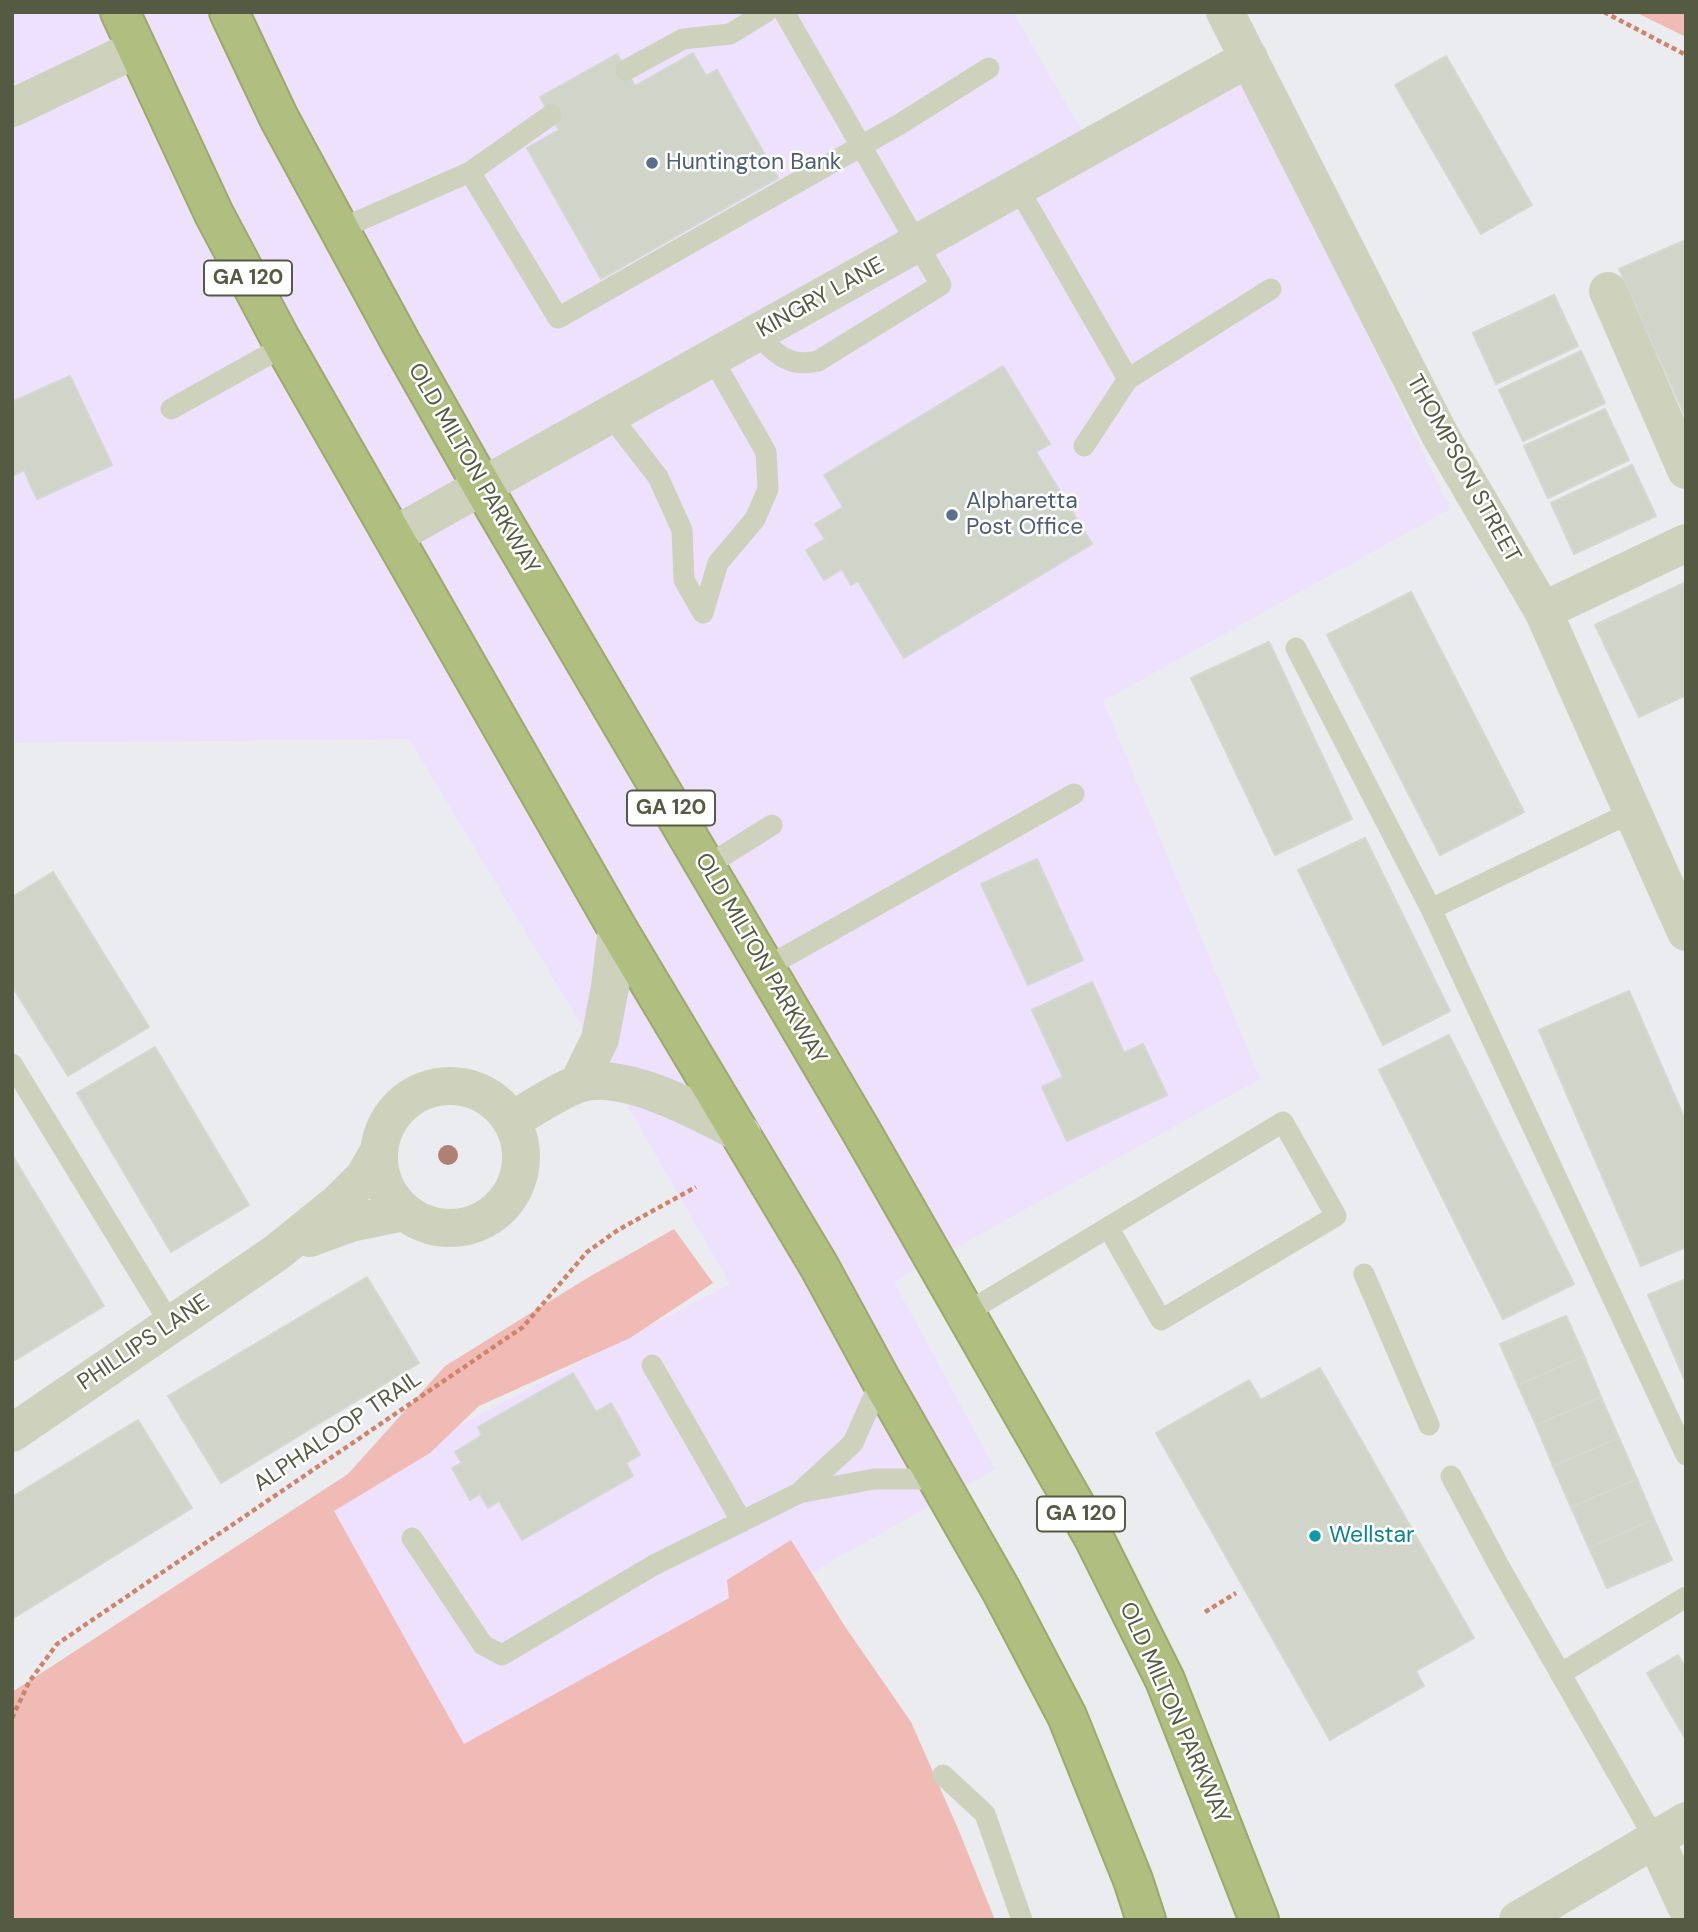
<!DOCTYPE html>
<style>
body{margin:0}
#map{position:relative;width:1698px;height:1932px;overflow:hidden;background:#ebecef;font-family:"DM Sans",sans-serif}
canvas{display:block}
.frame{position:absolute;inset:0;border:14px solid #555a43;pointer-events:none}
</style>
<div id="map">
<canvas width="1698" height="1932"></canvas>
<div class="frame"></div>
</div>
<script>
const ctx = document.querySelector('canvas').getContext('2d');
ctx.lineJoin = 'round';
function fillPath(path, color) {
  ctx.fillStyle = color;
  ctx.fill(path, 'evenodd');
}
function stroke(path, color, width, dash) {
  ctx.strokeStyle = color;
  ctx.lineWidth = width;
  ctx.lineCap = dash ? 'butt' : 'round';
  ctx.setLineDash(dash || []);
  ctx.stroke(path);
}
function drawText(font, color, halo, rows, align = 'center') {
  ctx.font = font + ' "DM Sans",sans-serif';
  ctx.lineWidth = 5;
  ctx.setLineDash([]);
  ctx.textBaseline = 'middle';
  ctx.strokeStyle = halo;
  ctx.fillStyle = color;
  for (const [text, x, y, turn = 0] of rows) {
    ctx.save();
    ctx.translate(x, y);
    ctx.rotate((+turn || 0) * Math.PI / 180);
    ctx.textAlign = isNaN(turn) ? turn : align;
    if (halo) ctx.strokeText(text, 0, 0);
    ctx.fillText(text, 0, 0);
    ctx.restore();
  }
}
const commercial = new Path2D(`
 M 12,12 L 1013,12 L 1099,161 L 1244,75 L 1450,509 L 1103,701 L 1260,1079 L 894,1282 L 995,1469 L 462,1770 L 318,1499 L 730,1284 L 570,1006 L 409,739 L 12,743 Z`);
const green = new Path2D(`
 M 1635,12 L 1686,12 L 1686,37 Z
 M 674,1229 L 713,1283 L 630,1338 L 479,1406 L 430,1453 L 334,1511 L 464,1744 L 729,1598 L 727,1580 L 791,1540 L 844,1625 L 911,1722 L 959,1831 L 995,1920 L 12,1920 L 12,1692 L 348,1474 L 445,1366 L 589,1277 Z`);
const building = new Path2D(`
 M 693,53 L 706,76 L 717,70 L 778,178 L 601,279 L 527,148 L 559,130 L 540,97 L 617,54 L 635,86 Z
 M 1446,56 L 1532,205 L 1481,234 L 1395,85 Z
 M 1686,240 L 1686,418 L 1619,269 Z
 M 1554,295 L 1578,346 L 1496,384 L 1473,333 Z
 M 1581,351 L 1605,403 L 1523,441 L 1499,390 Z
 M 1003,366 L 1050,444 L 1036,452 L 1092,544 L 904,658 L 858,581 L 851,585 L 842,569 L 824,580 L 806,550 L 825,539 L 815,524 L 843,507 L 824,475 Z
 M 70,376 L 112,465 L 37,499 L 24,470 L 12,476 L 12,402 Z
 M 1605,409 L 1629,460 L 1548,498 L 1524,446 Z
 M 1632,465 L 1656,516 L 1574,554 L 1551,503 Z
 M 1684,583 L 1686,587 L 1686,695 L 1639,717 L 1595,625 Z
 M 1411,592 L 1524,812 L 1440,855 L 1327,635 Z
 M 1269,642 L 1352,819 L 1275,855 L 1191,678 Z
 M 1365,838 L 1450,1011 L 1383,1045 L 1298,870 Z
 M 1037,859 L 1083,960 L 1028,985 L 981,884 Z
 M 53,872 L 149,1027 L 68,1076 L 12,986 L 12,897 Z
 M 1092,982 L 1124,1053 L 1143,1044 L 1167,1095 L 1067,1141 L 1042,1087 L 1063,1077 L 1032,1010 Z
 M 1629,991 L 1686,1122 L 1686,1247 L 1641,1266 L 1539,1030 Z
 M 1449,1035 L 1574,1284 L 1503,1319 L 1379,1070 Z
 M 155,1047 L 249,1205 L 171,1252 L 77,1093 Z
 M 12,1155 L 104,1306 L 12,1362 Z
 M 367,1277 L 419,1363 L 221,1483 L 168,1396 Z
 M 1686,1279 L 1686,1383 L 1648,1295 Z
 M 1566,1316 L 1584,1356 L 1518,1385 L 1500,1344 Z
 M 1584,1356 L 1601,1397 L 1536,1425 L 1518,1385 Z
 M 1320,1368 L 1474,1638 L 1416,1671 L 1424,1686 L 1330,1740 L 1156,1433 L 1249,1380 L 1261,1400 Z
 M 573,1373 L 596,1412 L 611,1403 L 640,1455 L 626,1463 L 633,1476 L 522,1540 L 499,1501 L 488,1508 L 480,1494 L 470,1500 L 452,1468 L 462,1463 L 455,1452 L 482,1435 L 478,1427 Z
 M 1601,1397 L 1619,1438 L 1553,1466 L 1536,1425 Z
 M 138,1420 L 192,1508 L 12,1619 L 12,1497 Z
 M 1619,1438 L 1637,1479 L 1571,1507 L 1553,1466 Z
 M 1637,1479 L 1654,1519 L 1589,1548 L 1571,1507 Z
 M 1654,1519 L 1672,1560 L 1607,1588 L 1589,1548 Z
 M 1678,1655 L 1686,1669 L 1686,1740 L 1647,1673 Z`);
const path = new Path2D(`
 M 1604,12 L 1686,55
 M 1205,1612 L 1236,1593
 M 12,1718 L 29,1682 L 57,1644 L 523,1327 L 587,1252 L 618,1230 L 696,1187`);
const lane = new Path2D(`
 M 626,70 L 683,39 L 730,34 L 766,12
 M 470,172 L 558,318 L 900,124 L 989,68
 M 1018,188 L 1128,379
 M 338,230 L 470,172 L 551,115
 M 757,333 C 774,354 790,368 818,361 L 941,285 L 784,12
 M 171,409 L 284,346
 M 610,415 L 658,477 L 682,530 L 684,580 L 703,613
 M 1084,446 L 1128,379 L 1271,289
 M 703,613 L 718,563 L 755,519 L 768,489 L 766,452 L 712,358
 M 1296,648 L 1431,909 L 1686,1455
 M 705,867 L 772,825
 M 1431,909 L 1632,812
 M 765,968 L 1074,794
 M 12,1064 L 171,1325
 M 1364,1274 L 1429,1425
 M 966,1313 L 1283,1122 L 1336,1216 L 1161,1320 L 1108,1227
 M 652,1365 L 742,1522
 M 1451,1476 L 1499,1566 L 1655,1839
 M 799,1493 L 874,1479 L 938,1479
 M 412,1538 L 483,1645 L 502,1655 L 654,1565 L 799,1493 L 853,1443 L 881,1380
 M 1560,1674 L 1686,1597
 M 943,1775 L 985,1814 L 1022,1920`);
const street = new Path2D(`
 M 1225,12 L 1440,435 L 1543,611 L 1686,932
 M 12,108 L 136,49
 M 1608,291 L 1686,470
 M 393,536 L 1249,58
 M 1543,611 L 1686,543
 M 578,1084 L 600,1039 L 610,987 L 617,928
 M379 1157a71 71 0 1 1 142 0a71 71 0 1 1-142 0Z
 M 511,1121 C 530,1110 558,1091 578,1084 C 623,1069 702,1113 742,1134
 M 310,1238 L 351,1223 L 404,1212
 M 12,1433 L 276,1253 L 339,1202 L 364,1177 L 379,1151
 M 1655,1839 L 1686,1906
 M 1518,1920 L 1686,1821`);
const highway = new Path2D(`
 M 120,12 L 214,214 L 281,340 L 617,928 L 819,1266 L 881,1380 L 1001,1590 L 1067,1716 L 1133,1880 L 1146,1920
 M 229,12 L 279,118 L 401,343 L 482,486 L 860,1129 L 1094,1538 L 1165,1680 L 1259,1920`);
const trees = [
 [448,1155]
];
const markers = [
 [652,163,7,"#5c6f8a"],
 [952,515,7,"#5c6f8a"],
 [1315,1536,7,"#0f9aa8"]
];
const shields = [
 [248,278,88],
 [671,808,88],
 [1081,1514,88]
];
const shieldNames = [
 ["GA 120",248,278],
 ["GA 120",671,808],
 ["GA 120",1081,1514]
];
const serviceNames = [
 ["Huntington Bank",666,163],
 ["Alpharetta",966,502],
 ["Post Office",966,528]
];
const streetNames = [
 ["KINGRY LANE",821,298,-29],
 ["OLD MILTON PARKWAY",473,469,60],
 ["THOMPSON STREET",1463,469,61],
 ["OLD MILTON PARKWAY",760,959,60],
 ["PHILLIPS LANE",144,1343,-34],
 ["ALPHALOOP TRAIL",338,1432,-34],
 ["OLD MILTON PARKWAY",1174,1713,66]
];
const cultureNames = [
 ["Wellstar",1329,1536]
];
fillPath(commercial, '#ede1fd');
fillPath(green, '#f1bbb5');
fillPath(building, '#d0d4c9');
stroke(building, '#d4d8cf', 2);
stroke(highway, '#9baa6a', 42);
stroke(path, '#d1826b', 4.5, [5, 3.5]);
stroke(lane, '#ced2bd', 21);
stroke(street, '#ced2bd', 38);
stroke(highway, '#b0bf7f', 38);
ctx.fillStyle = '#af8074';
for (const [x, y] of trees) {
  ctx.beginPath();
  ctx.arc(x, y, 10, 0, 2 * Math.PI);
  ctx.fill();
}
for (const [x, y, r, color] of markers) {
  const dot = new Path2D();
  dot.arc(x, y, r, 0, 2 * Math.PI);
  ctx.fillStyle = color;
  ctx.fill(dot);
  stroke(dot, '#fff', 2.5);
}
for (const [x, y, w] of shields) {
  const box = new Path2D();
  box.roundRect(x - w / 2, y - 17.5, w, 35, 5);
  ctx.fillStyle = '#fff';
  ctx.fill(box);
  stroke(box, '#555a43', 2);
}
drawText('bold 21px', '#555a43', null, shieldNames);
drawText('23px', '#4e5e75', '#fff', serviceNames, 'left');
drawText('23px', '#555a43', '#fff', streetNames);
drawText('23px', '#0d838f', '#fff', cultureNames, 'left');
</script>
